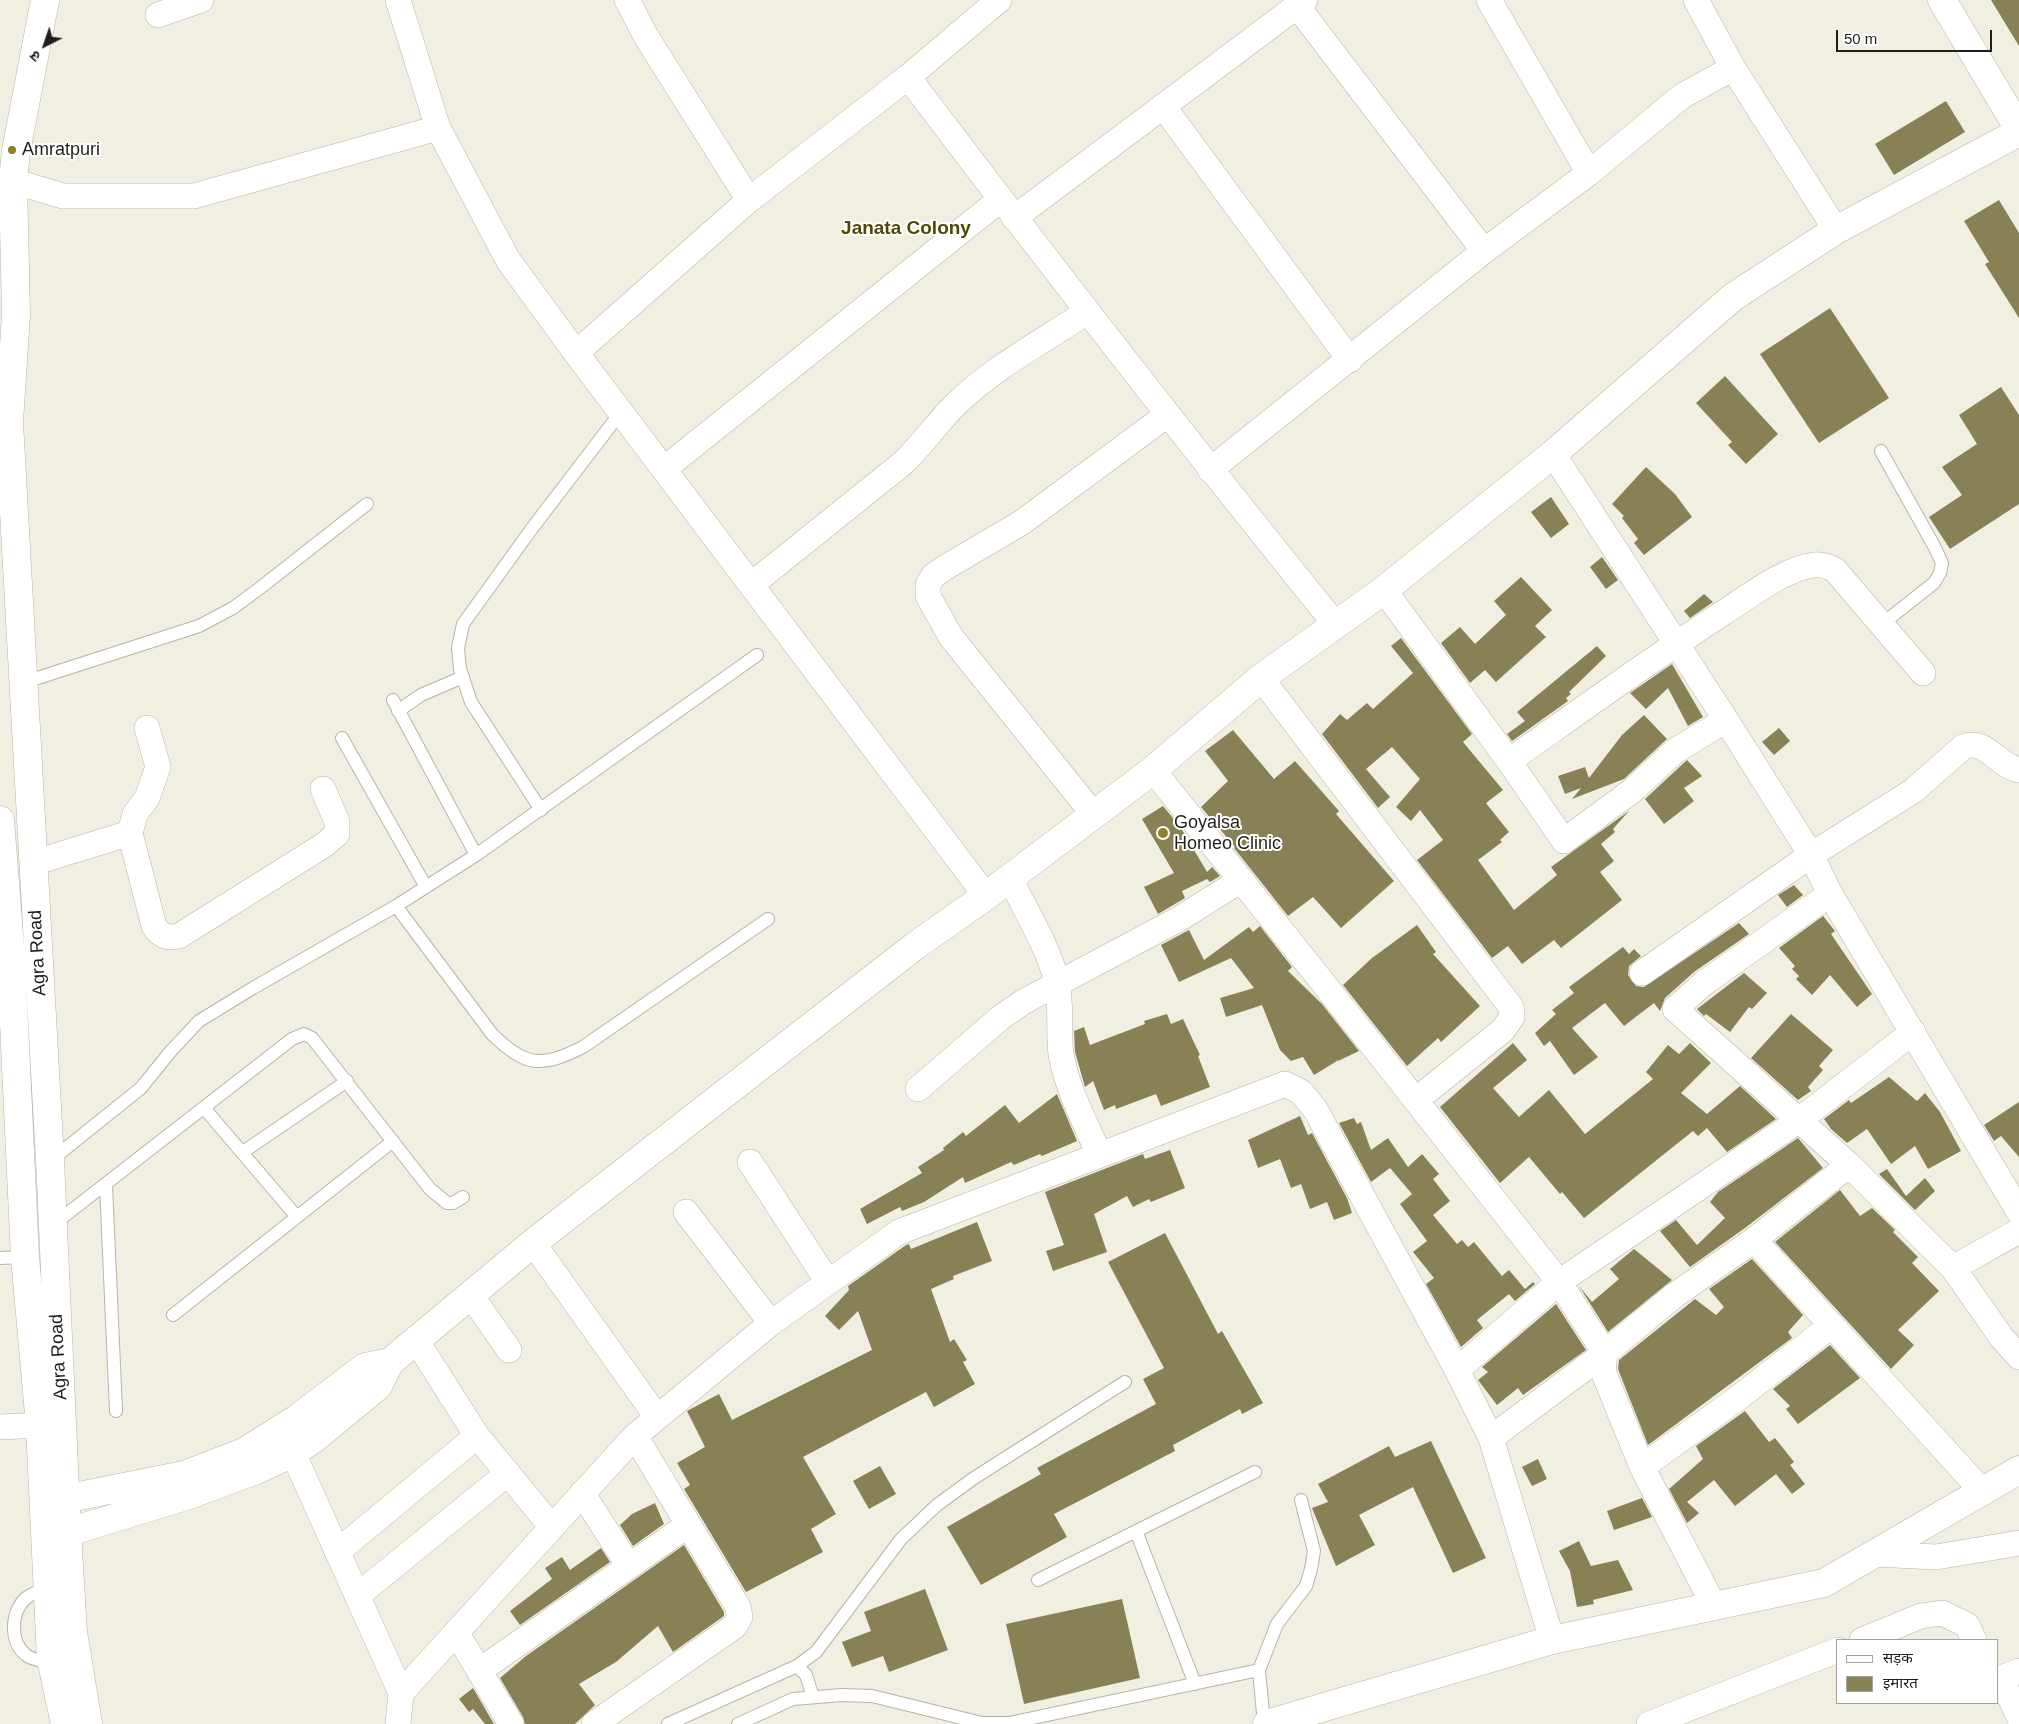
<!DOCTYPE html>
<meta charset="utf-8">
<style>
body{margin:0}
#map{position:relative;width:2019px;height:1724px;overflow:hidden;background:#f1efe2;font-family:Helvetica,"Noto Sans Devanagari",sans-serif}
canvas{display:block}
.legend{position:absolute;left:1836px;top:1639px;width:162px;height:65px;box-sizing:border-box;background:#fff;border:1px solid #a5a5a3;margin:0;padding:6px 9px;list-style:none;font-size:15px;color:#1f1e1a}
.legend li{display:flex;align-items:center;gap:10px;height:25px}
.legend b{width:25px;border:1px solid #a5a5a3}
.north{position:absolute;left:20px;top:20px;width:50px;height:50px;-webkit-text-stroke:4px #fff;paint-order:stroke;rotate:221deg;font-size:14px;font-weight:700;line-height:20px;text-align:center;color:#1f1e1a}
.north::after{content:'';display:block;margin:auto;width:18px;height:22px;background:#1f1e1a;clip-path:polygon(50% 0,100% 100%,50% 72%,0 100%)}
.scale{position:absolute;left:1836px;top:30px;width:156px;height:22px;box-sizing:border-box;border:2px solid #1f1e1a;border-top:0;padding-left:6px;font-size:15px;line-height:18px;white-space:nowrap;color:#1f1e1a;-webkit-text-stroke:4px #fff;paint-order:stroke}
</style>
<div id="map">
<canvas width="2019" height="1724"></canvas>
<ul class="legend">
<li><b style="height:6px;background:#fff"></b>सड़क</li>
<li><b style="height:14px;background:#888155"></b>इमारत</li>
</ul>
<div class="north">उ</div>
<div class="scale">50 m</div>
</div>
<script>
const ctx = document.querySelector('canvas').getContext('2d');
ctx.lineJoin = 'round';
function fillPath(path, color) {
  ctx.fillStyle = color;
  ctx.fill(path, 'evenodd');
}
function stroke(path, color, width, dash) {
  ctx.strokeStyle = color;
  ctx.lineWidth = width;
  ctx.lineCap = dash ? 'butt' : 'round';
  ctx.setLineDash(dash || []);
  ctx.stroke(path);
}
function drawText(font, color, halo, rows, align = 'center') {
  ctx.font = font + ' Helvetica,sans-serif';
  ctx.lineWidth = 4;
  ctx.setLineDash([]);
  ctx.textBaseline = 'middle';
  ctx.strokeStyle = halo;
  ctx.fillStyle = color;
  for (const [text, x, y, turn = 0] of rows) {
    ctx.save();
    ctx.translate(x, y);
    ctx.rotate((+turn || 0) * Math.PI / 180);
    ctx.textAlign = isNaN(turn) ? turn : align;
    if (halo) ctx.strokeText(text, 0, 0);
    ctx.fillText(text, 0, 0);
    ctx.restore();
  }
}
const building = new Path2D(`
 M 1991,0 L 2019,0 L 2019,46 Z
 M 1946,101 L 1965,132 L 1894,175 L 1875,144 Z
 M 1999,200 L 2019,233 L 2019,318 L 1985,264 L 1989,262 L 1964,221 Z
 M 1830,308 L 1889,398 L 1819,443 L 1760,354 Z
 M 1725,376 L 1778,434 L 1746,464 L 1728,445 L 1732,442 L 1696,403 Z
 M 2001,387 L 2019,415 L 2019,504 L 1950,549 L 1929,517 L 1962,495 L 1942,467 L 1977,444 L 1959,415 Z
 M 1646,467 L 1675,494 L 1692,517 L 1644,555 L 1634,543 L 1638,539 L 1622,518 L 1624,516 L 1612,504 Z
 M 1551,497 L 1569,524 L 1551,538 L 1531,512 Z
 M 1602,557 L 1618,580 L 1606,589 L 1590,567 Z
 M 1521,577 L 1552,610 L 1535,626 L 1546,637 L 1496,682 L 1485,670 L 1470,683 L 1441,643 L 1460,627 L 1475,644 L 1506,615 L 1494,601 Z
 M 1704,594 L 1713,602 L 1690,618 L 1684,611 Z
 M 1401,638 L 1472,734 L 1463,742 L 1503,790 L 1486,803 L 1509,832 L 1500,840 L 1502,842 L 1478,860 L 1514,910 L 1557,875 L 1551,867 L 1629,811 L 1613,829 L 1615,832 L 1601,844 L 1614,861 L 1600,872 L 1622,900 L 1561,948 L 1554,940 L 1522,964 L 1508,946 L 1492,958 L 1417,860 L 1443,840 L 1420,810 L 1411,821 L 1396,807 L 1420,779 L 1392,747 L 1366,769 L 1390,797 L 1378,808 L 1322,734 L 1340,714 L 1347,720 L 1367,703 L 1373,709 L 1413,673 L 1391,646 Z
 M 1597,646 L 1606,656 L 1569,692 L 1571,694 L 1566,698 L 1568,701 L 1512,741 L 1507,734 L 1525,721 L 1517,712 Z
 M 1672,664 L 1703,717 L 1688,726 L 1668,688 L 1646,709 L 1630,693 Z
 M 1644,715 L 1667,739 L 1624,779 L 1572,799 L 1581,788 L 1565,794 L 1558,776 L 1585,767 L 1589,778 L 1622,735 Z
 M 1779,728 L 1790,741 L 1774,755 L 1762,742 Z
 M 1233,730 L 1274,779 L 1295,761 L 1339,811 L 1336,814 L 1394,881 L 1341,928 L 1313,897 L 1288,916 L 1234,848 L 1235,847 L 1201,807 L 1228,781 L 1205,751 Z
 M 1687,760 L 1702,776 L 1684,788 L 1694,801 L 1664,824 L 1645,799 Z
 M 1163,806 L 1181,828 L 1207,872 L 1212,867 L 1220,876 L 1210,882 L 1207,879 L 1182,891 L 1185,898 L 1158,914 L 1144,887 L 1174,873 L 1142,819 Z
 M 1794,885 L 1803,895 L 1787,907 L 1778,895 Z
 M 1823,916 L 1835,931 L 1831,934 L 1872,994 L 1857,1007 L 1830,975 L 1812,995 L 1796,979 L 1799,976 L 1792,969 L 1795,966 L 1779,948 Z
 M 1739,923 L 1749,934 L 1694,972 L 1665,998 L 1660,1011 L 1654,1003 L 1624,1026 L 1605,1003 L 1572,1028 L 1598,1057 L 1574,1075 L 1550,1041 L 1544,1046 L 1535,1033 L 1556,1014 L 1552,1010 L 1574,993 L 1569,987 L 1623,947 L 1629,954 L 1634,949 L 1641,956 L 1629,966 L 1628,975 L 1636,986 L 1644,987 Z
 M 1417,925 L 1436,952 L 1433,954 L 1480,1006 L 1441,1042 L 1438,1038 L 1407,1066 L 1343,985 L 1372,958 Z
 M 1260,926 L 1292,967 L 1288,971 L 1322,1004 L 1359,1051 L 1338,1061 L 1336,1059 L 1337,1061 L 1314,1075 L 1303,1057 L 1291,1061 L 1280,1050 L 1262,1005 L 1226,1017 L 1220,998 L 1254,988 L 1231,958 L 1179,982 L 1161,945 L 1189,930 L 1204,960 L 1249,927 L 1253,932 Z
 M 1744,973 L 1767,993 L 1752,1009 L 1749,1007 L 1730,1032 L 1706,1014 L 1704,1016 L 1697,1009 Z
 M 1167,1014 L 1171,1024 L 1183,1019 L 1200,1055 L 1198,1056 L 1210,1087 L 1161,1106 L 1156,1094 L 1116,1109 L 1115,1105 L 1104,1110 L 1093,1081 L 1085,1087 L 1075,1052 L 1074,1031 L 1084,1027 L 1090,1045 L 1145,1024 L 1144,1021 Z
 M 1791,1014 L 1833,1050 L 1819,1066 L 1823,1070 L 1808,1087 L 1811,1091 L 1798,1100 L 1751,1058 Z
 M 1513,1043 L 1527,1060 L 1493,1088 L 1519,1117 L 1549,1090 L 1585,1134 L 1653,1079 L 1646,1072 L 1668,1045 L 1679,1054 L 1690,1043 L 1711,1063 L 1681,1093 L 1707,1114 L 1740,1086 L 1776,1119 L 1727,1152 L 1707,1128 L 1698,1136 L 1693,1131 L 1584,1218 L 1562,1192 L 1560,1194 L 1529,1157 L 1500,1183 L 1440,1107 Z
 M 1889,1077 L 1917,1101 L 1925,1093 L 1940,1112 L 1961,1151 L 1928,1169 L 1915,1146 L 1891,1164 L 1867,1129 L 1847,1143 L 1831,1129 L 1824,1119 L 1849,1100 L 1851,1103 Z
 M 1057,1094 L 1077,1141 L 1042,1156 L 1040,1154 L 1014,1165 L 1011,1162 L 965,1183 L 963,1177 L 924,1202 L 902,1211 L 900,1207 L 867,1224 L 860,1209 L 922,1173 L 918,1167 L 944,1150 L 943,1148 L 963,1132 L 966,1136 L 1005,1105 L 1019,1123 Z
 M 2019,1102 L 2019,1157 L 2001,1136 L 1994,1141 L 1984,1125 Z
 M 1300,1116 L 1308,1135 L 1312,1133 L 1347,1198 L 1352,1213 L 1334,1220 L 1327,1202 L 1310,1209 L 1301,1184 L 1291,1188 L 1280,1159 L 1258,1168 L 1248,1140 Z
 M 1354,1118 L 1357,1124 L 1361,1122 L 1371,1150 L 1388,1138 L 1408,1167 L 1422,1154 L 1439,1174 L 1433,1179 L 1450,1201 L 1433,1215 L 1457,1244 L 1462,1240 L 1468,1247 L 1474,1242 L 1502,1276 L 1509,1270 L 1525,1289 L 1533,1282 L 1535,1284 L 1515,1301 L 1509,1294 L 1477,1320 L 1483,1328 L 1461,1347 L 1426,1284 L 1434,1278 L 1413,1252 L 1427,1241 L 1400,1204 L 1412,1194 L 1390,1168 L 1371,1182 L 1339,1123 Z
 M 1798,1138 L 1823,1168 L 1745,1228 L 1690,1267 L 1660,1231 L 1676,1220 L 1697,1245 L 1725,1218 L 1710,1202 L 1718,1192 Z
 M 1170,1150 L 1185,1188 L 1151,1202 L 1149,1199 L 1133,1207 L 1127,1196 L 1094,1214 L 1107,1252 L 1053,1271 L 1046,1251 L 1064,1245 L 1045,1192 L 1143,1154 L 1145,1159 Z
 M 1887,1169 L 1906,1196 L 1925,1178 L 1935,1191 L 1915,1210 L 1879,1174 Z
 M 1840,1190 L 1860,1216 L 1872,1208 L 1895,1230 L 1893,1232 L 1918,1257 L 1912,1263 L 1939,1291 L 1898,1330 L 1914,1345 L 1891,1369 L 1775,1242 Z
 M 977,1222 L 992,1261 L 953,1276 L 954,1279 L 931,1289 L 950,1342 L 954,1339 L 967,1360 L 963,1362 L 975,1384 L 934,1407 L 926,1392 L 803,1457 L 836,1514 L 811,1529 L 823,1552 L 746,1592 L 684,1489 L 690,1485 L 677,1463 L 705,1447 L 687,1411 L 719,1394 L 732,1420 L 872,1350 L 858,1311 L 839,1330 L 825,1316 L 849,1290 L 848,1286 L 906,1245 L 909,1244 L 911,1249 Z
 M 1165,1233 L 1218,1334 L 1222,1331 L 1263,1403 L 1242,1414 L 1240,1409 L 1173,1445 L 1175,1451 L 1054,1514 L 1067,1537 L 981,1585 L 947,1527 L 1041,1474 L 1037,1468 L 1156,1404 L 1143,1379 L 1164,1368 L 1108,1262 Z
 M 1634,1249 L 1672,1280 L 1608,1332 L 1579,1286 L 1592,1302 L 1619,1279 L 1610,1269 Z
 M 1752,1259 L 1803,1315 L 1788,1332 L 1792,1338 L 1648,1445 L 1618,1369 L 1619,1360 L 1695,1299 L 1716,1315 L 1724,1307 L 1709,1289 Z
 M 1556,1304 L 1586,1350 L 1523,1395 L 1518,1388 L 1497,1405 L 1478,1380 L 1488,1372 L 1482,1367 Z
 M 1830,1345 L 1860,1378 L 1798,1424 L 1786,1409 L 1790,1406 L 1773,1389 Z
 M 1745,1411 L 1769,1442 L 1775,1438 L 1794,1462 L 1790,1465 L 1805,1484 L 1792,1494 L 1776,1474 L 1735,1506 L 1714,1480 L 1687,1502 L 1699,1513 L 1687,1523 L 1669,1489 L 1703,1459 L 1696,1446 Z
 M 1431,1441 L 1486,1558 L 1453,1573 L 1413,1487 L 1359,1515 L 1375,1545 L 1336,1566 L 1312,1508 L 1328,1502 L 1318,1484 L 1389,1446 L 1395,1457 Z
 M 1538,1459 L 1547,1479 L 1532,1486 L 1522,1467 Z
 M 880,1466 L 896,1494 L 869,1509 L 853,1481 Z
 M 1642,1498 L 1652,1517 L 1614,1530 L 1607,1511 Z
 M 655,1503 L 664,1524 L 633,1546 L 620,1525 L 632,1514 Z
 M 1579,1541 L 1591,1566 L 1618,1560 L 1633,1590 L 1593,1600 L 1594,1604 L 1577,1607 L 1570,1571 L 1559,1551 Z
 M 684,1545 L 724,1612 L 724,1616 L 673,1652 L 658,1626 L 616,1662 L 579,1684 L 595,1705 L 575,1724 L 525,1724 L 523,1717 L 500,1678 L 526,1656 Z
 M 601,1548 L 610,1562 L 520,1625 L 510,1611 L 552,1579 L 545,1568 L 562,1557 L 570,1570 Z
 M 925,1589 L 948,1650 L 889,1672 L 883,1656 L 852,1667 L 842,1642 L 871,1631 L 864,1612 Z
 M 1122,1599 L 1140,1678 L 1024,1704 L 1006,1624 Z
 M 473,1688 L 494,1724 L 485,1724 L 473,1709 L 469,1712 L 459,1699 Z`);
const service = new Path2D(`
 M 1881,451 L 1934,546 L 1942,563 L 1940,573 L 1934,583 L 1882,624
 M 22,683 L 199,626 L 233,608 L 260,588 L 367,504
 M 393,700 L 476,855
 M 398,711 L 421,695 L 463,677
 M 342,738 L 426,887
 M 541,810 L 471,702 L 460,669 L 458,648 L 463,624 L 533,527 L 621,412
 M 396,906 L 492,1034 C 526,1067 541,1068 583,1047 L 768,919
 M 204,1108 L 297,1217
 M 243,1152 L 347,1081
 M 50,1161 L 141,1088 L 170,1052 L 199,1021 L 253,988 L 396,906 L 476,855 L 757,655
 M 106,1185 L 116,1411
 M 54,1224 L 292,1039 L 304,1034 L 312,1038 L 430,1189 L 447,1203 L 453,1203 L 463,1197
 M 0,1258 L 25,1257
 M 173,1315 L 393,1141
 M 1136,1531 L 1195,1684
 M 1038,1580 L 1255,1472
 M 48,1589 C 40,1591 32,1593 26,1598 C 11,1611 9,1642 26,1655 C 32,1660 44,1661 52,1664
 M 797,1666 L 806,1675 L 813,1697
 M 668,1724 L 797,1666 L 816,1652 L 901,1539 L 937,1505 L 974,1478 L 1125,1382
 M 738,1724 L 793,1699 L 842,1695 L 872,1696 L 982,1723 L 1009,1723 L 1259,1670
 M 1264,1724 L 1259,1670 L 1277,1624 L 1306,1586 L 1311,1569 L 1314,1551 L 1301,1500`);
const minor = new Path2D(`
 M 398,0 L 438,128 L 508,260 L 576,353 L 986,896
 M 627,0 L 647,38 L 749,200
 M 1489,0 L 1589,173
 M 1696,0 L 1733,68 L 1836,230
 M 1297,6 L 1484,251
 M 158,15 L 201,0
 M 908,77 C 1048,262 1190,445 1336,625
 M 1163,106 L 1350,360
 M 13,181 L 63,196 L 194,196 L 438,128
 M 1014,218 L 1305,0
 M 576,353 L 749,200 L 908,77 L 999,0
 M 1553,454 L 1726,720 L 1811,855 L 1830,894 L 2019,1212
 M 664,469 L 1001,199
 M 1210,470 L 1484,251 L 1589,173 L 1682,96 L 1733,68
 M 751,585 L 903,463 C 922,445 936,424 955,405 C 993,368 1043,341 1087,312
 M 1384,590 L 1509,761 L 1564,841 L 1633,790 L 1675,751 L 1726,720
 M 1261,678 L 1511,1007 L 1512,1017 L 1503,1030 L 1416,1100
 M 147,728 L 158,767 L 147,798 L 135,814 L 130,833 L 154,926 C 161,937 168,938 179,936 L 324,845 L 337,834 L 337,822 L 323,789
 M 1509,761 C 1580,711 1650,660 1723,613 C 1750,596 1781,570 1814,565 C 1822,564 1828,566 1835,570 L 1923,673
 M 1153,770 L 1324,984 L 1559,1282 L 1605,1353 L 1603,1371 L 1642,1467 L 1714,1606
 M 1094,815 L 951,637 L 928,596 L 928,585 L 933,576 L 946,567 L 1021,523 L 1167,415
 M 33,863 L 130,833
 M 1010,878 C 1026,912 1048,946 1057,982 C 1062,1006 1058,1031 1061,1054 C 1067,1089 1085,1122 1099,1154
 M 1830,894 L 1704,983 L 1675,1009 L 1849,1165 L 1953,1268 L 2002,1338 L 2019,1357
 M 1642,973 L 1811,855 L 1913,791 L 1963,747 C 1985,737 1998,766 2019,770
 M 918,1089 L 1000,1018 L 1023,1002 L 1179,919 L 1241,880
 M 750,1162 L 828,1282
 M 686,1212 L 771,1323
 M 1754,1240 L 1982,1491
 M 533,1243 L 657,1417
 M 1953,1268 L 2019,1231
 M 470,1294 L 509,1350
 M 416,1340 L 477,1436 L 551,1526
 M 1457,1370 L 1559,1282 L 1798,1121 L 1913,1032
 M 0,1427 L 40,1425
 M 1491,1438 L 1605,1353 L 1675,1295 L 1754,1240 L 1849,1165
 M 293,1453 L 401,1693
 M 1642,1467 L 1734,1401 L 1832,1325
 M 582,1493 L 629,1566
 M 337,1552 L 477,1436
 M 1874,1554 L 1936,1557 L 2019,1543
 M 357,1596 L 508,1473
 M 456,1632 L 511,1724
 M 1862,1640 L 1921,1616 L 1942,1613 L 1967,1625 L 1974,1640
 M 479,1671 L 688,1525
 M 2019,1671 L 2001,1678 L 2019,1717
 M 398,1724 L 401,1693 L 635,1436 L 771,1323 L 899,1232 L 1285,1084 L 1301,1092 L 1315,1109 L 1457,1370 L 1491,1438 L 1552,1640
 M 594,1724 L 735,1626 L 740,1617 L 738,1607 L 635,1436
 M 1649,1724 L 1838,1650`);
const tertiary = new Path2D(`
 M 1942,0 L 2019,129
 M 44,1503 L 184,1475 L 244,1452 L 298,1418 L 365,1367 L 390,1362
 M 46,1539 L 186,1496 L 254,1471 L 293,1453 L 315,1438 L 378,1386 L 390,1362 L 533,1243 L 710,1105 L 915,946 L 986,896 L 1153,770 L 1261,678 L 1384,590 L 1553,454 L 1733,297 L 1836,230 L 2019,132
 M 1267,1724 L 1552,1640 L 1824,1583 L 2019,1470`);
const trunk = new Path2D(`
 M 45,0 L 16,151 L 13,181 L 16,315 L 9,422 L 50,1161 L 67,1533 L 73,1632 L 88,1724
 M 0,820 L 11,960 L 25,1257 L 40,1425 L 51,1659 L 65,1724`);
const markers = [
 [12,150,5,"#8e8026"],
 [1163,833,6,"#8e8026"]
];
const poiNames = [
 ["Amratpuri",22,150],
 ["Goyalsa",1174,823],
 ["Homeo Clinic",1174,844]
];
const streetNames = [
 ["Agra Road",38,953,-93],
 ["Agra Road",59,1357,-93]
];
const neighbourhoodNames = [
 ["Janata Colony",906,229]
];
fillPath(building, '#888155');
stroke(service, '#b6b4a8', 14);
stroke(minor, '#b6b4a8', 26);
stroke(tertiary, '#b6b4a8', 29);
stroke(trunk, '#b6b4a8', 29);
stroke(service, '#fff', 12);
stroke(minor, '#fff', 25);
stroke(tertiary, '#fff', 28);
stroke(trunk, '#fff', 28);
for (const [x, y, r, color] of markers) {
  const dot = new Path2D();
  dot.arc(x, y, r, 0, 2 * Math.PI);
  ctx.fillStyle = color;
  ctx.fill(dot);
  stroke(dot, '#fff', 2);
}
drawText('18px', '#1f1e1a', '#fff', poiNames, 'left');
drawText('18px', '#1f1e1a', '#fff', streetNames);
drawText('bold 19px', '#514805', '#fff', neighbourhoodNames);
</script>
